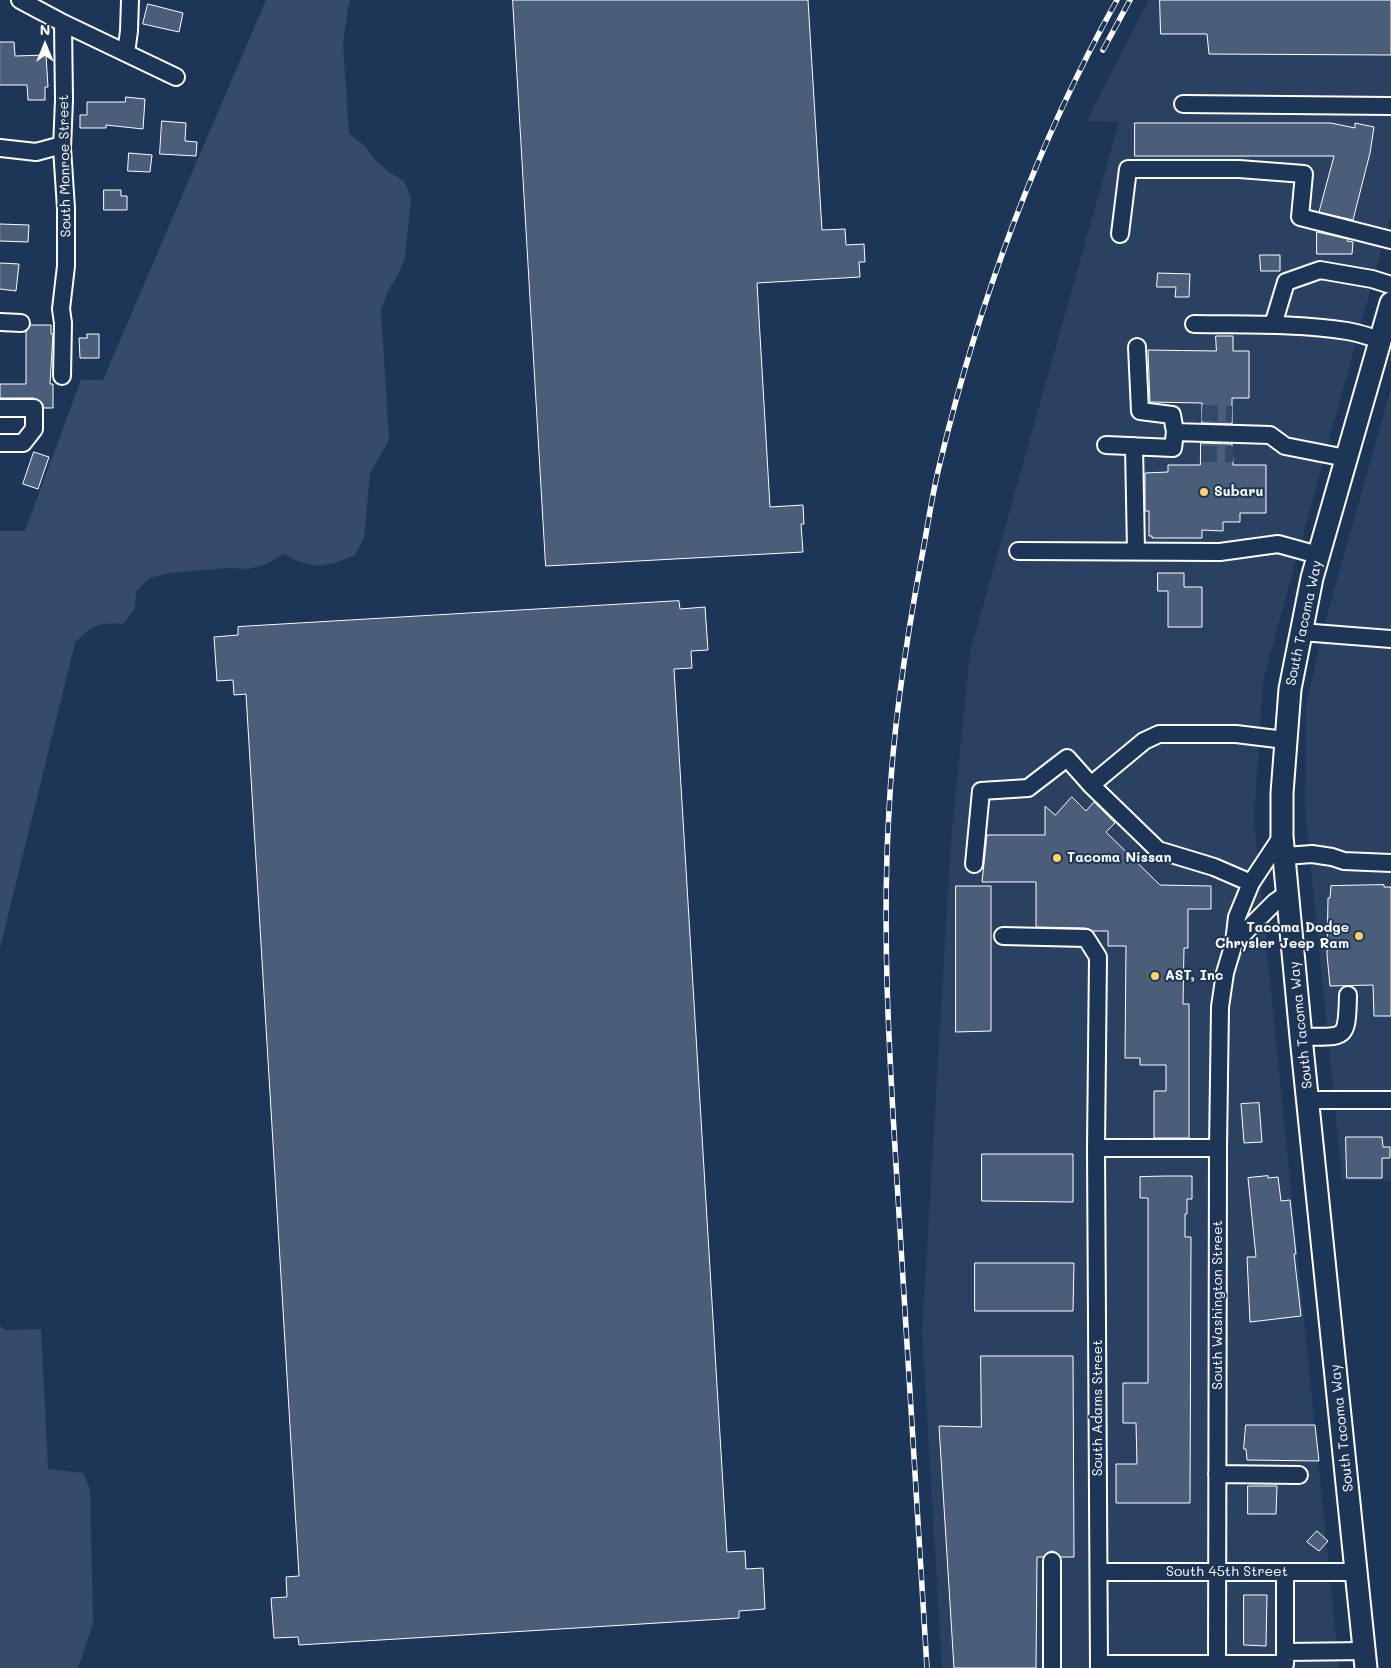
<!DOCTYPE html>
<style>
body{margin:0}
#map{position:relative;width:1391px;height:1668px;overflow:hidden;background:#1d3557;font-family:Mali,sans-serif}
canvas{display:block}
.north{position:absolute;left:20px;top:20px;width:50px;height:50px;-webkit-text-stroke:4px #1d3557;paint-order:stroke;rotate:0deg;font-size:14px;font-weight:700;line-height:20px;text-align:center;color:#fff}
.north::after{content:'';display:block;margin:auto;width:18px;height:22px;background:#fff;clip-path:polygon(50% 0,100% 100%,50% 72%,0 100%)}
</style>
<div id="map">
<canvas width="1391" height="1668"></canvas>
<div class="north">N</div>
</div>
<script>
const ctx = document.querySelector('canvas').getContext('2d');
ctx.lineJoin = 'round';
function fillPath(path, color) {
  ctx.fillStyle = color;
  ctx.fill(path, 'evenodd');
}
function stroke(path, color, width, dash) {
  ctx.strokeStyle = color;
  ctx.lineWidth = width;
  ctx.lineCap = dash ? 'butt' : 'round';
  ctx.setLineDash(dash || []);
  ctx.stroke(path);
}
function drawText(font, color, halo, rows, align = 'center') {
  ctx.font = font + ' Mali,sans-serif';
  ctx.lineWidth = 4;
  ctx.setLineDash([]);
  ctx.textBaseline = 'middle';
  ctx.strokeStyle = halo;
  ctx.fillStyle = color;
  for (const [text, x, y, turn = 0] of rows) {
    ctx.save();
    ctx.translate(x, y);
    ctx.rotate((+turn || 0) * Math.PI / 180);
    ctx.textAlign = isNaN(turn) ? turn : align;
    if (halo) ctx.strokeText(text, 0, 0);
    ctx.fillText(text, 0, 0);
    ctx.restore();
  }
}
const built = new Path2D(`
 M 1149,0 L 1391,0 L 1391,215 L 1263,681 L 1254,820 L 1339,1668 L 942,1668 L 922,1332 L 951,840 L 970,652 L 1119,122 L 1086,121 Z
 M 1391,388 L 1391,1181 L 1342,1180 L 1305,809 L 1306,707 L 1322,633 Z`);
const green = new Path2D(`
 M 266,0 L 350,0 L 348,7 L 343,44 L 349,134 L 364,145 L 375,160 L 389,172 L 404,181 L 411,198 L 405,258 L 398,275 L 388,291 L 381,310 L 389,440 L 370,473 L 364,538 L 355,555 L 338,562 L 319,566 L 300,562 L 283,554 L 267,564 L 248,569 L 229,568 L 169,573 L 150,578 L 136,591 L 135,608 L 123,624 C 98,622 92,625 75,643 L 0,948 L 0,531 L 25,531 L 81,380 L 103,380 Z
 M 0,1326 L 5,1330 L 41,1329 L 48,1469 L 83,1473 L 90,1489 L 93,1623 L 78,1668 L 0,1668 Z`);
const building = new Path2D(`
 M 513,0 L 808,0 L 822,230 L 845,229 L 846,245 L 864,244 L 865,262 L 859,262 L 860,277 L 757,283 L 770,507 L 803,505 L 804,524 L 801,524 L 803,552 L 546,566 Z
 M 1160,0 L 1391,0 L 1391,55 L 1209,54 L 1207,34 L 1161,34 Z
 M 148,4 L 183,13 L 179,32 L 143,24 Z
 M 0,42 L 14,42 L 15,56 L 46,55 L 48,87 L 45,87 L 45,100 L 28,100 L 27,85 L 0,85 Z
 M 126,97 L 145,99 L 143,129 L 106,125 L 106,128 L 80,128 L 80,115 L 87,115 L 87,102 L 125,102 Z
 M 162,121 L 186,123 L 185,141 L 197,142 L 196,156 L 160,154 Z
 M 1135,123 L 1331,123 L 1355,128 L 1355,123 L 1374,127 L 1370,153 L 1353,220 L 1319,212 L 1334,156 L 1135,156 Z
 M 129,153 L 152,155 L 150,172 L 128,171 Z
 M 104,190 L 121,190 L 121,196 L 127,196 L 127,210 L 104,210 Z
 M 0,224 L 29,225 L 28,242 L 0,241 Z
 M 1317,232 L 1348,239 L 1347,241 L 1353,242 L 1352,254 L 1317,254 Z
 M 1260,255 L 1280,255 L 1280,271 L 1261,271 Z
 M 0,263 L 19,264 L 16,291 L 0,289 Z
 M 1158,273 L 1190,274 L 1189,297 L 1175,297 L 1176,287 L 1157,287 Z
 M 31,325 L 51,325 L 51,334 L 53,334 L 50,384 L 53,384 L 53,408 L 44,408 L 42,403 L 34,398 L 0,398 L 0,384 L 26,384 L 26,331 Z
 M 87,334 L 99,334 L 99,358 L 80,358 L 79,338 L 87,338 Z
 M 1216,336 L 1233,336 L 1233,351 L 1249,351 L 1249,398 L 1232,398 L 1232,424 L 1202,423 L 1202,403 L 1150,402 L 1148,350 L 1216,351 Z
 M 1201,443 L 1232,444 L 1233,465 L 1266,465 L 1266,513 L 1240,513 L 1240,522 L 1223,522 L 1223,531 L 1202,530 L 1202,538 L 1152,538 L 1152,536 L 1149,536 L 1149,511 L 1145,511 L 1145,473 L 1168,472 L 1168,465 L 1200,465 Z
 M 34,452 L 49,457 L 38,489 L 23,484 Z
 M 1158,573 L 1184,573 L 1184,587 L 1202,587 L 1202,627 L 1168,627 L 1168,591 L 1158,591 Z
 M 679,601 L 680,609 L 705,607 L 708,650 L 691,651 L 692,668 L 674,669 L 727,1552 L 745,1551 L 746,1569 L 763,1568 L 765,1609 L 739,1611 L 739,1618 L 299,1645 L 298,1637 L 274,1638 L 271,1598 L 287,1597 L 286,1577 L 299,1576 L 246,694 L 234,695 L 233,680 L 217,681 L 214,637 L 238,635 L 238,627 Z
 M 1072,797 L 1086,811 L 1094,802 L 1115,823 L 1106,832 L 1160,885 L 1211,886 L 1211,909 L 1188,909 L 1188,948 L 1184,948 L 1183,1004 L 1189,1004 L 1189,1138 L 1154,1138 L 1154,1091 L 1166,1091 L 1166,1065 L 1140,1065 L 1140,1058 L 1125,1058 L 1126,946 L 1108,946 L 1108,931 L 1092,931 L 1086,928 L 1036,927 L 1036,882 L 982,882 L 987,835 L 1045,835 L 1045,806 L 1055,815 Z
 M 1384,885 L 1384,887 L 1391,887 L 1391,1016 L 1374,1016 L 1373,985 L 1330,986 L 1327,955 L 1328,898 L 1330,898 L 1331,886 Z
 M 956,886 L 991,886 L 991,1031 L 956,1032 Z
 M 1259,1103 L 1262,1142 L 1244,1143 L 1241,1104 Z
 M 1346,1137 L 1382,1137 L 1383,1147 L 1390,1147 L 1390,1158 L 1382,1158 L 1382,1178 L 1347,1178 Z
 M 982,1154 L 1073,1154 L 1073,1202 L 982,1201 Z
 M 1167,1176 L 1192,1176 L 1192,1199 L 1187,1199 L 1187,1214 L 1185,1214 L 1185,1237 L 1191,1237 L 1190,1503 L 1116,1503 L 1116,1464 L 1137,1464 L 1136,1423 L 1123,1423 L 1123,1383 L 1148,1383 L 1148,1198 L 1140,1198 L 1140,1177 Z
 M 1268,1176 L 1268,1178 L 1278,1177 L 1281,1201 L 1290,1200 L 1296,1254 L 1294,1254 L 1301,1316 L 1250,1322 L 1247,1257 L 1256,1257 L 1248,1178 Z
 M 975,1263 L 1074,1263 L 1073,1311 L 975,1311 Z
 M 981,1356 L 1073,1356 L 1074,1557 L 1061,1557 L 1057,1553 L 1052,1551 L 1047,1553 L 1043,1557 L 1037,1557 L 1036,1668 L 954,1668 L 939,1426 L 981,1427 Z
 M 1246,1425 L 1315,1425 L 1319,1461 L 1247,1460 L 1246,1449 L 1244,1449 Z
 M 1248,1486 L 1277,1486 L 1276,1514 L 1248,1514 Z
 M 1317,1531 L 1328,1541 L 1319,1551 L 1307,1542 Z
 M 1244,1595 L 1267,1595 L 1266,1646 L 1244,1645 Z`);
const minorTunnel = new Path2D(`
 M 1202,413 L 1232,414
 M 1201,454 L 1233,454`);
const minor = new Path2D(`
 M 20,0 L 63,23 L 176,77
 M 126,53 L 129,31 L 130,0
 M 1183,104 L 1391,106
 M 0,148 L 36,152 L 62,145
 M 1120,234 L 1128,169 L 1239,169 L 1304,174 L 1300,217 L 1391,240
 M 0,322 L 21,323
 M 1194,324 C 1245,325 1297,323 1347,331 C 1359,333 1370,337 1381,340
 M 1273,325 L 1286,282 L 1320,270 L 1372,279 L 1391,285
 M 1137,347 L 1140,411 L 1172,415 L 1175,432
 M 62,376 L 63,323 L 61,309 L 66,266 L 66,208 L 62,148 L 64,100 L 63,23
 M 0,408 L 34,408 L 34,429 L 23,443 L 0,443
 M 1106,445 L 1173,448 L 1175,432 L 1270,435 L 1285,446 L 1346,458
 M 1134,446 L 1136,551
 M 1018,551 L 1220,552 L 1278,544 L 1318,555
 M 1301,632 L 1391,639
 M 1091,785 L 1144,741 L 1159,734 L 1236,734 L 1285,740
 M 1285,856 L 1312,854 L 1332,857 L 1344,861 L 1391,863
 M 974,864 L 981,791 L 1028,788 L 1067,758 L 1091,785 L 1158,850 L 1214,867 L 1251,883
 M 1003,936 L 1086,938 L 1098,957 L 1096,1148 L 1099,1668
 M 1234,943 L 1275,902 L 1288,893
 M 1301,1037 C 1346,1036 1347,1042 1348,995
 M 1309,1100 L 1391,1100
 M 1096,1148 L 1218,1148
 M 1217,1474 L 1299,1475
 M 1052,1561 L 1052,1668
 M 1099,1572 L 1356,1572
 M 1285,1652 L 1365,1651
 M 1099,1664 L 1285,1664 L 1285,1572
 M 1217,1668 L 1218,1148 L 1220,1007 L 1225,973 L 1234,943 L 1237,917 L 1251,883 L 1282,836`);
const major = new Path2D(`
 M 1366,1668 L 1301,1037 L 1282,836 L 1282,793 L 1290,689 L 1312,578 L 1391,303`);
const rail = new Path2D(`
 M 1103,50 L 1130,0
 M 927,1668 C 918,1517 908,1365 899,1214 C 891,1080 881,946 889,811 C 893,725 906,641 922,556 C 928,525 932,494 940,463 C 978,304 1037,143 1117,0`);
const markers = [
 [1204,492,5,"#ffd166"],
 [1057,858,5,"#ffd166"],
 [1359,936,5,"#ffd166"],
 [1155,976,5,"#ffd166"]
];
const streetNames = [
 ["South Monroe Street",65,166,-91],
 ["South Tacoma Way",1304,623,-78],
 ["South Tacoma Way",1301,1025,-96],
 ["South Washington Street",1218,1305,-90],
 ["South Adams Street",1098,1408,-90],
 ["South Tacoma Way",1342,1428,-96],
 ["South 45th Street",1227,1572]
];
const poiNames = [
 ["Subaru",1214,492],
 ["Tacoma Nissan",1067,858],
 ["Tacoma Dodge",1349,928,"right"],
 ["Chrysler Jeep Ram",1349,944,"right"],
 ["AST, Inc",1165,976]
];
fillPath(built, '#2a4161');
fillPath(green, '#364b69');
fillPath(building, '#4a5d79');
stroke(building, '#fff', 1);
stroke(minorTunnel, '#344968', 16, [16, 8]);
stroke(minor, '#fff', 20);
stroke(major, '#fff', 25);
stroke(minor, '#1d3557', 16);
stroke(major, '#1d3557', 21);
stroke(rail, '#fff', 5.5);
stroke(rail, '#1d3557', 4, [11]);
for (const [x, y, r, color] of markers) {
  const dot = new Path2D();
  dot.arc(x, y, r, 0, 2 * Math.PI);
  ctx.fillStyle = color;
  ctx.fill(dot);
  stroke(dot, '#1d3557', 2);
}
drawText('14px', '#fff', '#1d3557', streetNames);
drawText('bold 14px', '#fff', '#1d3557', poiNames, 'left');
</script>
